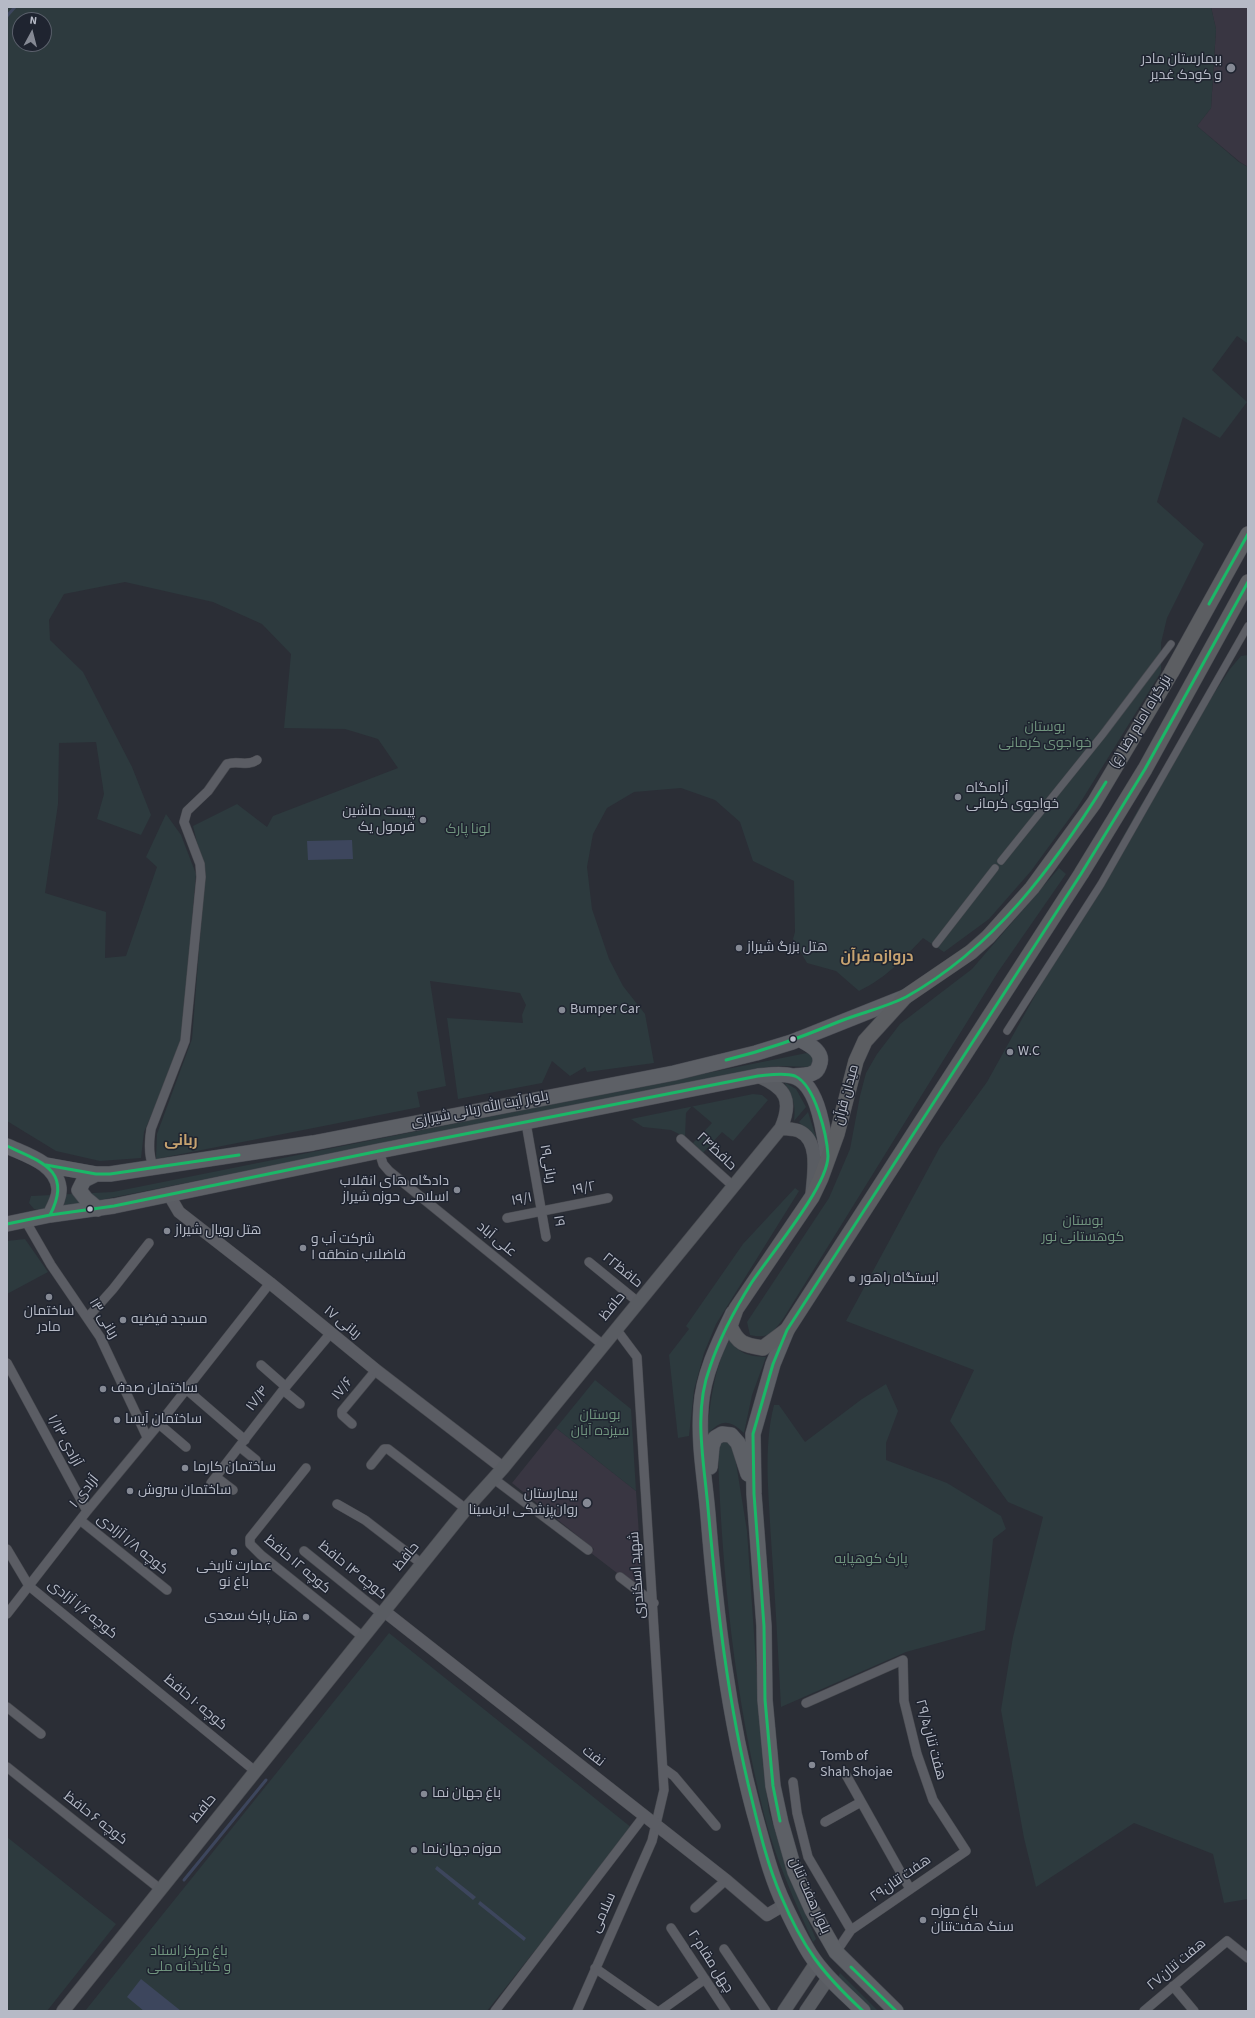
<!DOCTYPE html>
<meta charset="utf-8">
<style>
body{margin:0}
#map{position:relative;width:1255px;height:2018px;overflow:hidden;background:#2b2e36;font-family:"Source Sans 3",sans-serif}
canvas{display:block}
.frame{position:absolute;inset:0;border:8px solid #b6bac6;pointer-events:none}
.north{position:absolute;left:12px;top:12px;width:40px;height:40px;box-sizing:border-box;background:#1f2430;border:1px solid #5b606c;border-radius:50%;rotate:7deg;font-size:11px;font-weight:700;line-height:16px;text-align:center;color:#b6bac6}
.north::after{content:'';display:block;margin:auto;width:14px;height:18px;background:#858994;clip-path:polygon(50% 0,100% 100%,50% 72%,0 100%)}
</style>
<div id="map">
<canvas width="1255" height="2018"></canvas>
<div class="frame"></div>
<div class="north">N</div>
</div>
<script>
const ctx = document.querySelector('canvas').getContext('2d');
ctx.lineJoin = 'round';
function fillPath(path, color) {
  ctx.fillStyle = color;
  ctx.fill(path, 'evenodd');
}
function stroke(path, color, width, dash) {
  ctx.strokeStyle = color;
  ctx.lineWidth = width;
  ctx.lineCap = dash ? 'butt' : 'round';
  ctx.setLineDash(dash || []);
  ctx.stroke(path);
}
function drawText(font, color, halo, rows, align = 'center') {
  ctx.font = font + ' "Source Sans 3",Cairo,sans-serif';
  ctx.lineWidth = 3;
  ctx.setLineDash([]);
  ctx.textBaseline = 'middle';
  ctx.strokeStyle = halo;
  ctx.fillStyle = color;
  for (const [text, x, y, turn = 0] of rows) {
    ctx.save();
    ctx.translate(x, y);
    ctx.rotate((+turn || 0) * Math.PI / 180);
    ctx.textAlign = isNaN(turn) ? turn : align;
    if (halo) ctx.strokeText(text, 0, 0);
    ctx.fillText(text, 0, 0);
    ctx.restore();
  }
}
const medical = new Path2D(`
 M 1211,7 L 1248,7 L 1248,167 L 1240,162 L 1197,126 L 1211,108 L 1216,29 Z
 M 556,1428 L 636,1491 L 643,1593 L 591,1553 L 594,1549 L 512,1483 Z`);
const green = new Path2D(`
 M 7,7 L 1211,7 L 1216,29 L 1211,108 L 1197,126 L 1239,162 L 1248,167 L 1248,341 L 1247,343 L 1237,336 L 1212,370 L 1247,402 L 1220,438 L 1183,417 L 1157,502 L 1204,544 L 1167,618 L 1161,643 L 1161,672 L 1077,808 L 1031,871 L 989,919 L 944,952 L 923,938 C 901,961 887,977 859,991 L 836,971 L 807,963 L 793,939 L 795,932 L 794,881 L 753,861 L 740,822 L 715,800 L 681,788 L 634,792 L 607,808 L 593,834 L 587,867 L 592,909 L 609,959 L 623,986 L 645,1014 L 654,1063 L 587,1072 L 585,1067 L 570,1076 L 552,1061 L 542,1083 L 458,1099 L 447,1018 L 523,1023 L 522,1015 L 526,1005 L 520,993 L 430,981 L 446,1086 L 417,1092 L 420,1107 L 156,1159 L 157,1134 L 192,1039 L 205,875 L 193,826 L 237,804 L 267,827 L 273,816 L 398,768 L 378,739 L 345,729 L 284,728 L 291,654 L 262,624 L 213,602 L 125,582 L 64,594 L 49,620 L 50,640 L 83,672 L 132,767 L 151,815 L 141,835 L 97,819 L 104,794 L 96,742 L 59,743 L 58,804 L 45,893 L 106,912 L 105,958 L 126,956 L 157,867 L 146,857 L 166,814 L 181,835 L 196,874 L 183,1026 L 178,1054 L 144,1132 L 141,1158 L 100,1161 L 56,1151 L 7,1121 ZM 20,20 L 44,20 L 44,44 L 20,44 Z
 M 1248,655 L 1248,1899 L 1224,1903 L 1213,1854 L 1134,1823 L 1036,1887 L 1024,1838 L 1001,1710 L 1013,1637 L 1043,1517 L 1008,1502 L 950,1421 L 974,1370 L 846,1321 L 940,1147 L 987,1082 L 1139,808 L 1230,669 L 1241,656 Z
 M 1059,868 L 1066,874 L 998,972 L 783,1319 C 772,1333 769,1339 750,1335 L 747,1322 L 829,1198 L 850,1149 L 860,1096 L 866,1073 L 877,1054 L 900,1024 L 972,969 Z
 M 807,1053 L 811,1054 L 814,1061 L 810,1067 L 782,1066 L 768,1067 L 100,1200 L 39,1210 L 34,1209 L 29,1203 L 31,1196 L 113,1192 Z
 M 784,1082 L 796,1089 L 806,1107 L 794,1121 C 796,1105 793,1096 784,1082 Z
 M 753,1094 L 762,1095 L 768,1100 L 733,1141 L 722,1132 L 703,1153 L 693,1143 L 712,1123 L 692,1106 L 686,1113 L 685,1137 L 671,1130 L 643,1127 L 631,1119 Z
 M 808,1112 L 817,1140 L 799,1122 Z
 M 795,1188 L 799,1191 L 716,1324 L 704,1353 L 694,1390 L 689,1436 L 678,1438 L 669,1355 L 689,1329 L 686,1326 L 743,1244 Z
 M 25,1239 L 48,1272 L 7,1294 L 7,1241 Z
 M 729,1340 C 741,1354 747,1356 766,1357 L 752,1395 L 744,1433 C 729,1419 721,1419 707,1435 C 710,1403 714,1369 729,1340 Z
 M 595,1380 L 631,1409 L 636,1491 L 556,1428 Z
 M 886,1384 L 898,1411 L 886,1443 L 886,1460 L 947,1483 L 1001,1516 L 1006,1529 L 993,1539 L 985,1630 L 906,1652 L 781,1707 C 778,1651 775,1595 771,1539 C 769,1495 763,1448 774,1405 L 779,1405 L 805,1442 L 862,1399 Z
 M 725,1440 L 733,1444 L 747,1531 L 763,1766 L 769,1812 L 789,1875 L 816,1939 L 813,1942 C 794,1900 775,1858 764,1814 C 735,1697 722,1575 718,1455 L 719,1444 Z
 M 389,1633 L 632,1828 L 487,2011 L 85,2011 Z
 M 7,1837 L 116,1924 L 47,2011 L 7,2011 Z
 M 840,1973 L 878,2011 L 871,2011 L 838,1977 Z`);
const water = new Path2D(`
 M 352,840 L 353,859 L 308,860 L 307,841 Z
 M 437,1866 L 476,1897 L 473,1900 L 435,1869 Z
 M 480,1901 L 526,1938 L 524,1941 L 478,1904 Z
 M 141,1979 L 181,2011 L 144,2011 L 127,1997 Z`);
const stream = new Path2D(`
 M 7,16 L 15,7
 M 184,1880 L 266,1780`);
const pedestrian = new Path2D(`
 M 1001,861 L 1103,734 L 1171,644
 M 936,944 L 995,868
 M 1007,1031 L 1101,884 L 1248,626`);
const minor = new Path2D(`
 M 526,1123 L 546,1237
 M 681,1139 L 733,1186
 M 379,1151 L 383,1164 L 389,1171 L 603,1345
 M 154,1168 C 148,1156 149,1141 151,1129 L 185,1041 L 201,877 L 200,864 L 184,822 L 187,811 L 208,791 L 227,764 C 238,760 247,767 257,760
 M 507,1218 L 608,1198
 M 25,1220 L 51,1265 L 100,1337 L 147,1437
 M 589,1262 L 638,1302
 M 88,1317 L 113,1289 L 149,1243
 M 7,1363 L 87,1511
 M 261,1365 L 286,1387
 M 186,1389 L 245,1440
 M 283,1390 L 300,1404
 M 159,1424 L 186,1447
 M 352,1424 L 342,1415 L 342,1411 L 376,1370
 M 240,1447 L 256,1460
 M 371,1465 L 384,1449 L 388,1449 L 466,1509
 M 306,1468 L 250,1538 L 250,1544 L 261,1555 L 363,1637
 M 216,1477 L 233,1490
 M 494,1479 L 588,1550
 M 211,1483 L 283,1390 L 330,1334
 M 337,1504 L 365,1520 L 422,1564
 M 80,1520 L 167,1590
 M 7,1549 L 29,1586 L 255,1771
 M 304,1551 L 382,1614
 M 620,1577 L 654,1603
 M 7,1614 L 87,1511 L 159,1424 L 270,1283
 M 806,1703 L 903,1660 L 904,1701 L 917,1754 L 933,1800 L 966,1851 L 851,1930 L 836,1952
 M 7,1707 L 41,1734
 M 7,1767 L 160,1889
 M 663,1768 L 674,1776 L 716,1826
 M 845,1773 L 910,1889
 M 793,1782 L 797,1813 L 808,1857 L 851,1930
 M 825,1822 L 861,1802
 M 695,1908 L 726,1880
 M 671,1928 L 726,2011
 M 724,1949 L 766,2011
 M 595,1968 L 655,2010
 M 1173,1986 L 1194,2011
 M 495,2011 L 644,1816
 M 577,2011 L 652,1841 L 664,1790 L 637,1357 L 616,1329
 M 660,2011 L 705,1979
 M 1144,2011 L 1227,1941 L 1248,1958`);
const tertiary = new Path2D(`
 M 169,1195 L 179,1212 L 270,1283 L 376,1370 L 503,1468
 M 384,1611 L 726,1880 L 767,1915 L 784,1905`);
const secondary = new Path2D(`
 M 781,1128 C 787,1129 794,1129 799,1131 C 821,1141 813,1177 812,1195
 M 63,2011 L 466,1509 L 503,1468 L 781,1128 C 793,1100 786,1088 758,1076
 M 784,2011 L 816,1963
 M 806,2011 L 829,1977`);
const primary = new Path2D(`
 M 794,1076 C 799,1075 808,1076 813,1073 C 816,1072 818,1069 819,1066 C 825,1052 810,1045 799,1039
 M 7,1146 C 26,1155 56,1163 59,1188 C 60,1197 54,1207 50,1215 L 7,1224
 M 46,1165 L 96,1174 L 110,1174 L 313,1143 L 674,1073 L 756,1053 L 792,1042 L 905,997
 M 96,1174 L 84,1180 L 79,1190 L 86,1199 L 98,1209
 M 50,1215 L 114,1206 L 379,1151 L 758,1076 C 770,1075 781,1073 792,1076 C 819,1082 824,1135 828,1158
 M 733,1313 C 719,1342 703,1374 701,1407 C 698,1444 705,1479 708,1515 C 716,1615 728,1715 754,1812 C 763,1843 770,1875 784,1904 C 792,1921 800,1938 810,1954 C 824,1976 845,1993 863,2011
 M 787,1330 L 773,1364 L 753,1434 L 754,1494 L 764,1626 L 765,1700 L 773,1786 L 781,1823 L 795,1872 L 812,1910 L 836,1952 L 896,2011
 M 710,1467 L 712,1446 L 715,1438 L 722,1434 L 731,1435 L 738,1443 L 748,1474`);
const trunk = new Path2D(`
 M 1248,534 L 1171,673 L 1094,803 L 1032,888 L 988,937 L 971,952 L 905,997 L 865,1041 L 856,1061 L 837,1134 L 821,1178 L 812,1197 L 736,1309 L 730,1326 C 738,1344 744,1345 763,1348 L 787,1330 L 1081,874 L 1145,769 L 1248,582`);
const bus1 = new Path2D(`
 M 1209,604 L 1248,534
 M 726,1060 C 767,1050 799,1038 838,1022 C 860,1013 884,1008 906,997 C 994,948 1054,866 1106,782
 M 7,1146 C 42,1162 73,1171 50,1215 L 7,1224
 M 46,1165 L 96,1174 L 110,1174 L 239,1155
 M 50,1215 L 114,1206 L 379,1151 L 758,1076 C 769,1075 784,1072 795,1076 C 815,1085 827,1135 828,1156 C 828,1186 770,1255 752,1282 C 735,1309 720,1337 710,1367 C 693,1412 704,1461 708,1508 C 717,1607 728,1704 752,1800 C 760,1833 768,1866 781,1896 C 803,1948 822,1973 863,2011
 M 780,1821 L 773,1786 L 765,1700 L 764,1626 L 754,1494 L 753,1434 L 773,1364 L 787,1330 L 1081,874 L 1145,769 L 1248,582
 M 851,1967 L 896,2011`);
const markers = [
 [1231,68,5,"#858994"],
 [958,797,4,"#858994"],
 [423,820,4,"#858994"],
 [739,948,4,"#858994"],
 [562,1010,4,"#858994"],
 [793,1039,3.5,"#b6bac6"],
 [1010,1052,4,"#858994"],
 [457,1190,4,"#858994"],
 [90,1209,3.5,"#b6bac6"],
 [167,1231,4,"#858994"],
 [303,1248,4,"#858994"],
 [852,1279,4,"#858994"],
 [49,1297,4,"#858994"],
 [123,1320,4,"#858994"],
 [103,1389,4,"#858994"],
 [117,1420,4,"#858994"],
 [185,1468,4,"#858994"],
 [130,1491,4,"#858994"],
 [587,1503,5,"#858994"],
 [234,1552,4,"#858994"],
 [306,1617,4,"#858994"],
 [812,1765,4,"#858994"],
 [424,1794,4,"#858994"],
 [414,1850,4,"#858994"],
 [923,1920,4,"#858994"]
];
const poiNames = [
 ["ببمارستان مادر",1222,60,"right"],
 ["و کودک غدیر",1222,76,"right"],
 ["آرامگاه",966,789],
 ["خواجوی کرمانی",966,805],
 ["پیست ماشین",415,812,"right"],
 ["فرمول یک",415,828,"right"],
 ["هتل بزرگ شیراز",747,948],
 ["Bumper Car",570,1010],
 ["W.C",1018,1052],
 ["دادگاه های انقلاب",449,1182,"right"],
 ["اسلامی حوزه شیراز",449,1198,"right"],
 ["هتل رویال شیراز",175,1231],
 ["شرکت آب و",311,1240],
 ["فاضلاب منطقه ۱",311,1256],
 ["ایستگاه راهور",860,1279],
 ["ساختمان",49,1312,"center"],
 ["مادر",49,1328,"center"],
 ["مسجد فیضیه",131,1320],
 ["ساختمان صدف",111,1389],
 ["ساختمان آیسا",125,1420],
 ["ساختمان کارما",193,1468],
 ["ساختمان سروش",138,1491],
 ["بیمارستان",578,1495,"right"],
 ["روان‌پزشکی ابن‌سینا",578,1511,"right"],
 ["عمارت تاریخی",234,1567,"center"],
 ["باغ نو",234,1583,"center"],
 ["هتل پارک سعدی",298,1617,"right"],
 ["Tomb of",820,1757],
 ["Shah Shojae",820,1773],
 ["باغ جهان نما",432,1794],
 ["موزه جهان‌نما",422,1850],
 ["باغ‌ موزه",931,1912],
 ["سنگ هفت‌تنان",931,1928]
];
const streetNames = [
 ["بزرگراه امام رضا (ع)",1141,722,-59],
 ["میدان قرآن",847,1095,-75],
 ["بلوار آیت الله ربانی شیرازی",480,1110,-11],
 ["حافظ۲۴",716,1152,43],
 ["ربانی۱۹",547,1164,80],
 ["۱۹/۲",584,1189,-11],
 ["۱۹/۱",522,1200,-11],
 ["۱۹",558,1221,81],
 ["علی آباد",496,1240,39],
 ["حافظ۲۲",622,1271,39],
 ["حافظ",613,1307,-51],
 ["ربانی ۱۳",103,1319,59],
 ["ربانی ۱۷",342,1323,39],
 ["۱۷/۶",343,1389,-52],
 ["۱۷/۴",258,1399,-53],
 ["آزادی ۱/۱۳",64,1441,62],
 ["آزادی ۱",85,1492,-51],
 ["کوچه ۱/۸ آزادی",132,1545,39],
 ["حافظ",407,1557,-51],
 ["کوچه ۱۲ حافظ",297,1565,40],
 ["کوچه ۱۴ حافظ",352,1571,39],
 ["شهید اسکندری",638,1575,-94],
 ["کوچه ۱/۶ آزادی",82,1610,39],
 ["کوچه ۱۰ حافظ",195,1703,40],
 ["۲۹/۵هفت تنان",930,1740,75],
 ["نفت",593,1757,38],
 ["حافظ",204,1809,-51],
 ["کوچه ۶ حافظ",95,1819,38],
 ["هفت تنان۲۹",901,1879,-35],
 ["بلوار هفت تنان",809,1896,66],
 ["سلامی",604,1913,-66],
 ["چهل مقام۲۰",710,1962,57],
 ["هفت تنان۲۷",1177,1965,-40]
];
const parkNames = [
 ["بوستان",1045,728],
 ["خواجوی کرمانی",1045,744],
 ["لونا پارک",468,830],
 ["بوستان",1083,1222],
 ["کوهستانی نور",1083,1238],
 ["بوستان",600,1416],
 ["سیزده آبان",600,1432],
 ["پارک کوهپایه",871,1560],
 ["باغ مرکز اسناد",189,1952],
 ["و کتابخانه ملی",189,1968]
];
const neighbourhoodNames = [
 ["دروازه قرآن",877,958],
 ["ربانی",181,1142]
];
fillPath(medical, '#393642');
fillPath(green, '#2d3a3e');
fillPath(water, '#3d465d');
stroke(stream, '#3d465d', 3);
stroke(pedestrian, '#47494f', 8);
stroke(minor, '#47494f', 10);
stroke(tertiary, '#47494f', 13);
stroke(secondary, '#47494f', 14);
stroke(primary, '#494b53', 16);
stroke(trunk, '#484a51', 16);
stroke(pedestrian, '#5b5d64', 7);
stroke(minor, '#5b5d64', 9);
stroke(tertiary, '#5b5d64', 12);
stroke(secondary, '#595c62', 13);
stroke(primary, '#5d6066', 15);
stroke(trunk, '#5c5e62', 15);
stroke(bus1, '#1ab867', 3);
for (const [x, y, r, color] of markers) {
  const dot = new Path2D();
  dot.arc(x, y, r, 0, 2 * Math.PI);
  ctx.fillStyle = color;
  ctx.fill(dot);
  stroke(dot, '#1f2430', 1.5);
}
drawText('14px', '#b6bac6', '#1f2430', poiNames, 'left');
drawText('14px', '#b6bac6', '#1f2430', streetNames);
drawText('14px', '#70947e', '#1f2430', parkNames);
drawText('bold 15px', '#c7a370', '#1f2430', neighbourhoodNames);
</script>
